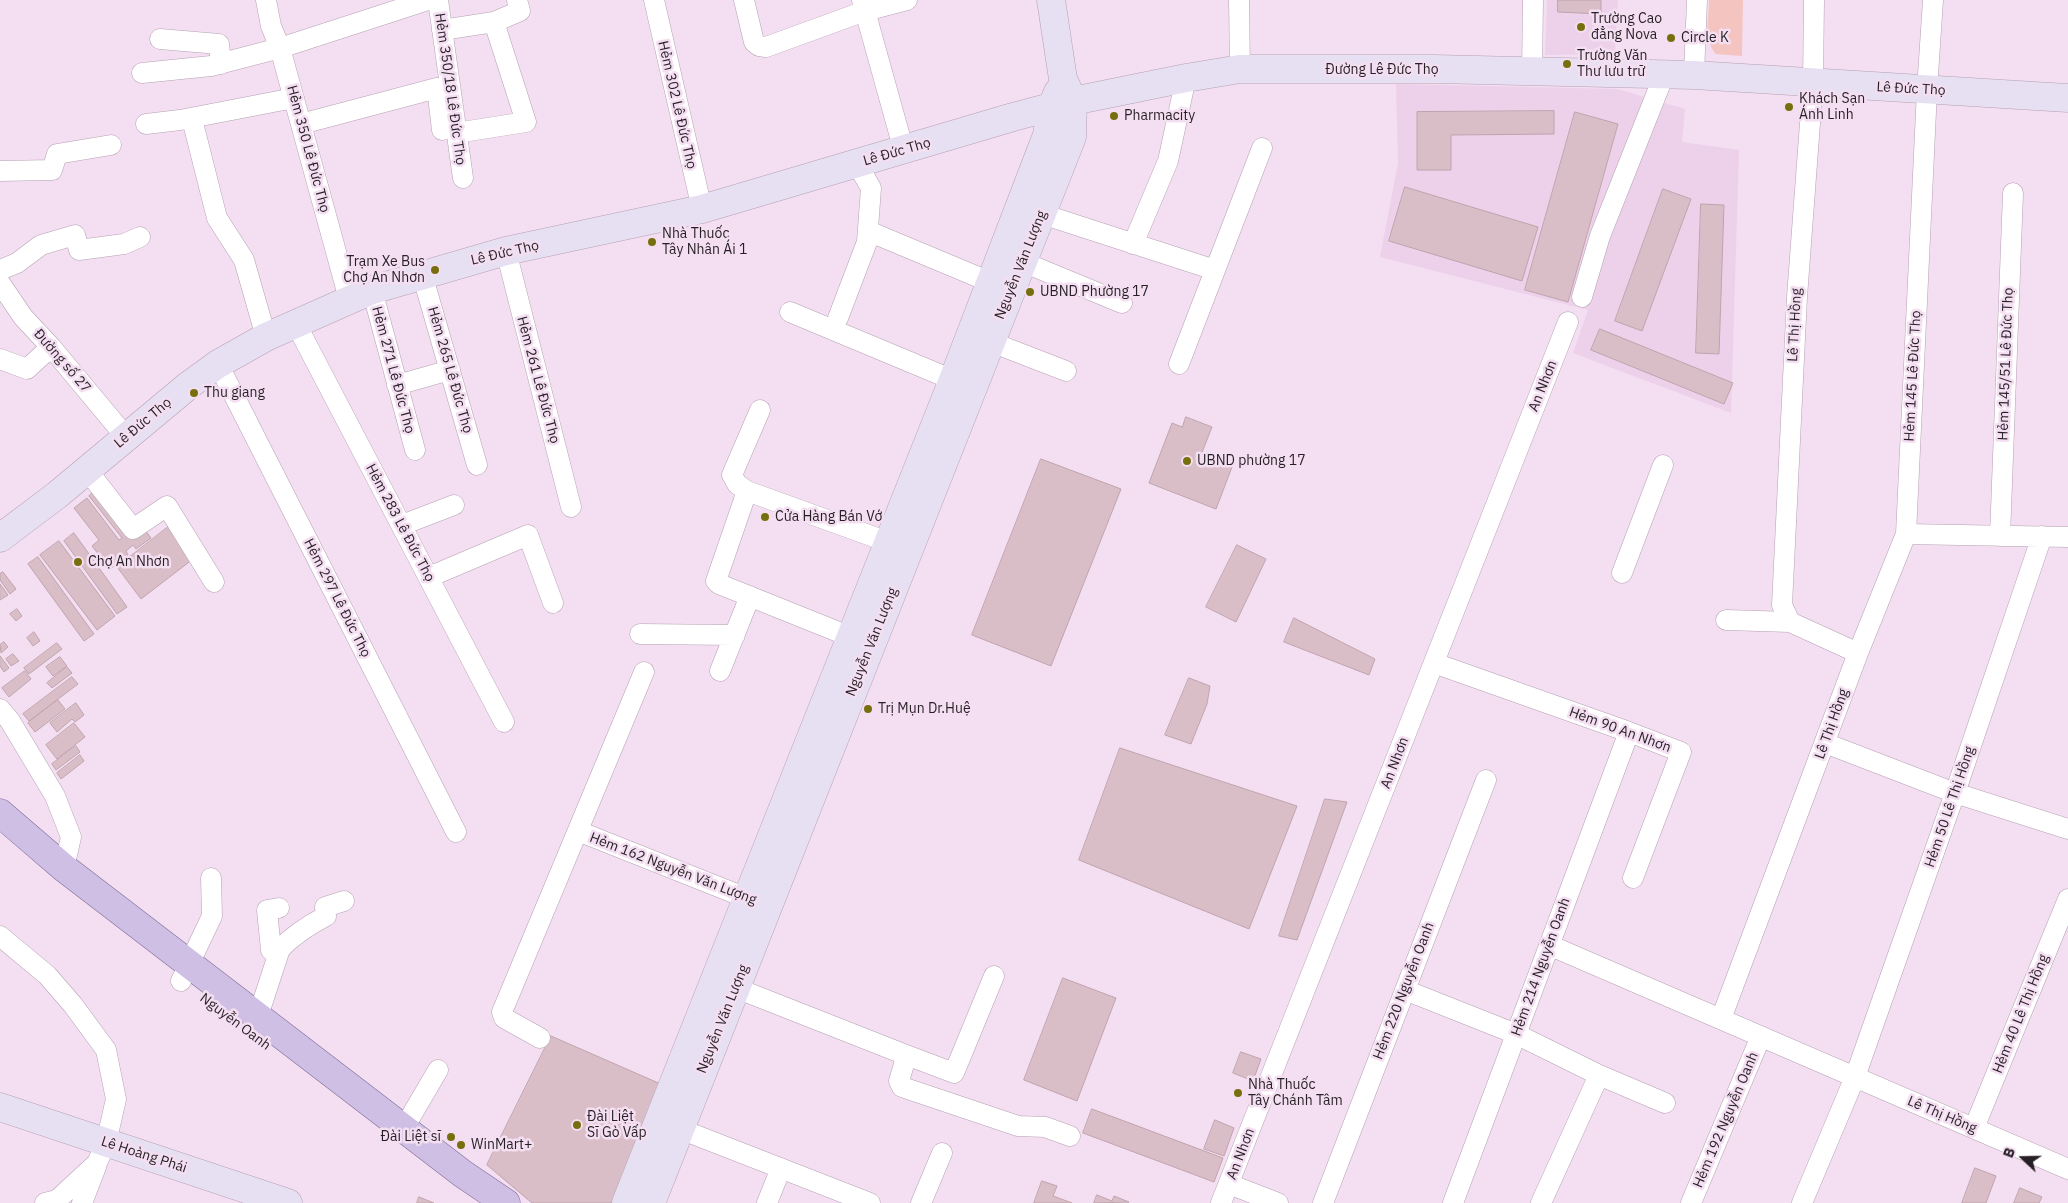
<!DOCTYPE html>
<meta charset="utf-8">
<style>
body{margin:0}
#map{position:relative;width:2068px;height:1203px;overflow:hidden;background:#f4def1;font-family:"IBM Plex Sans",sans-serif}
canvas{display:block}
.north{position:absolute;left:1998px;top:1133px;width:50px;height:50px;-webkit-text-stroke:4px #f4def1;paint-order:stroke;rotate:291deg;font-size:14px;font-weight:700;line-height:20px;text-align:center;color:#261f25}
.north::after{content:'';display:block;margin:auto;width:18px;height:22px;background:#261f25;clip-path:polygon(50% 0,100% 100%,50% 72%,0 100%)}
</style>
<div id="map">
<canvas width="2068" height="1203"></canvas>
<div class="north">B</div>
</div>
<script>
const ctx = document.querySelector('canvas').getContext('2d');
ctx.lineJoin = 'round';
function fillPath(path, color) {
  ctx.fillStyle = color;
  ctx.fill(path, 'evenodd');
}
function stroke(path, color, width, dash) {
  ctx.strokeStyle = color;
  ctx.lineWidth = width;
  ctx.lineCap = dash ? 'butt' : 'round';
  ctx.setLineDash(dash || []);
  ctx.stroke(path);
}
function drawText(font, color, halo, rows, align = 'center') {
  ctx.font = font + ' "IBM Plex Sans",sans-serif';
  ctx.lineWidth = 5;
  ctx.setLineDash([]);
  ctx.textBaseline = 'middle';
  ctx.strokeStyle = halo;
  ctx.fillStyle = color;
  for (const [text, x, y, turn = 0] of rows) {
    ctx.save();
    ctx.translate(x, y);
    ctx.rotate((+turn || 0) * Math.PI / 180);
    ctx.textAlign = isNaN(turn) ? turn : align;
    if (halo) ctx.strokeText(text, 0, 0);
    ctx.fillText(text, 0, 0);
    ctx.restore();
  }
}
const built = new Path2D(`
 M 1547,0 L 1618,0 L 1615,54 L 1545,55 Z
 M 1396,84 L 1618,89 L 1685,109 L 1682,142 L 1739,150 L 1731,413 L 1573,353 L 1588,310 L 1380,257 L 1398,163 Z`);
const green = new Path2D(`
 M 1709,0 L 1743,0 L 1742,56 L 1716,54 C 1703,40 1709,18 1709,0 Z`);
const building = new Path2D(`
 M 1558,0 L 1601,0 L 1601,14 L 1558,12 Z
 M 1554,111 L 1554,134 L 1451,135 L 1451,170 L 1417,170 L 1417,112 Z
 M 1575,112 L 1618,124 L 1568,302 L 1525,290 Z
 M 1405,187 L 1538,227 L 1522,281 L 1389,241 Z
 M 1663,189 L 1691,199 L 1642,331 L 1615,321 Z
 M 1701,204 L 1724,205 L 1719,354 L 1696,353 Z
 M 1600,329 L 1733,383 L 1724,404 L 1591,350 Z
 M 1186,417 L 1212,427 L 1201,455 L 1232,467 L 1216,509 L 1149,483 L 1172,423 L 1182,427 Z
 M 1041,459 L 1121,489 L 1051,666 L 972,635 Z
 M 100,487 L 140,524 L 151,538 L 136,549 L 133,545 L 126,551 L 128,555 L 110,569 L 92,546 L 99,540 L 74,508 L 87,498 L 119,540 L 122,538 L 89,496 Z
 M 172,524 L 197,556 L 141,599 L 117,567 Z
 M 74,533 L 127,607 L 117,614 L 64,541 Z
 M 59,541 L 115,616 L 97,630 L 40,555 Z
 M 1237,545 L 1266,559 L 1236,622 L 1206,607 Z
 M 38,557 L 94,634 L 84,641 L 28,564 Z
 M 3,572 L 16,589 L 10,594 L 0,580 L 0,574 Z
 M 0,584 L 8,595 L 0,600 Z
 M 17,609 L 22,616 L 16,621 L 10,614 Z
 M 1294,618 L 1375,659 L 1369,675 L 1284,642 Z
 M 34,632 L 40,641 L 33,646 L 27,638 Z
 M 4,642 L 8,647 L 1,653 L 0,645 Z
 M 57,643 L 62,649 L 29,674 L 24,668 Z
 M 13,654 L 19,661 L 11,666 L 6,659 Z
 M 0,656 L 9,668 L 4,672 L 0,666 Z
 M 60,657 L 67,666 L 53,676 L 46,667 Z
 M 67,667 L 72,673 L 52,688 L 47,683 Z
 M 25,671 L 31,679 L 9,697 L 2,688 Z
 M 72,677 L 78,684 L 29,721 L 23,714 Z
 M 1189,678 L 1210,686 L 1207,704 L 1191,744 L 1165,735 Z
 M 58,700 L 65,709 L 35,732 L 28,723 Z
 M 76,703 L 84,715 L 75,722 L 72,719 L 57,732 L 50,723 Z
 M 74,723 L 85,737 L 57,759 L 46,745 Z
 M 76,746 L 80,752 L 56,770 L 52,764 Z
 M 1120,748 L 1297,806 L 1249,929 L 1079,860 Z
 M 80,755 L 84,761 L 61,779 L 57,773 Z
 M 1325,799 L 1347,802 L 1297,940 L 1279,936 Z
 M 1063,978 L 1116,998 L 1077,1101 L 1024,1080 Z
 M 551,1036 L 663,1085 L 617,1203 L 532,1203 L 487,1165 Z
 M 1241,1052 L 1261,1059 L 1253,1081 L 1233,1073 Z
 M 1092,1109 L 1223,1158 L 1214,1182 L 1083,1133 Z
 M 1215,1120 L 1234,1128 L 1224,1156 L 1204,1149 Z
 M 1975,1168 L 1996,1176 L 1986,1203 L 1962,1203 Z
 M 1042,1181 L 1057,1186 L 1053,1196 L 1072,1203 L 1034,1203 Z
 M 2020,1188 L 2042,1197 L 2039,1203 L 2014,1203 Z
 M 1097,1195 L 1112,1201 L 1114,1196 L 1129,1202 L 1094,1203 Z
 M 419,1197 L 434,1203 L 417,1203 Z`);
const street = new Path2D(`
 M 266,0 L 271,26 L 280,48 L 349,299
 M 438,0 L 463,178
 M 654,0 L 702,209
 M 744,0 L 754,42 L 759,46 L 766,47 L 865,11 L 907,0
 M 862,0 L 904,151
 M 1239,0 L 1240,69
 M 442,30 L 494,22 L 520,11 L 517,0
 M 160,39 L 219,44 L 221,64
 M 1532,71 L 1533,0
 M 142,73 L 211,66 L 280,48 L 428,0
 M 1694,75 L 1697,0
 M 193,123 L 217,218 L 244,260 L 266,337
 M 146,124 L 180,120 L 294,98
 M 301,124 L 437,88 L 442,130
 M 456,133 L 526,122 L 494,22
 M 0,171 L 52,170 L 57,154 L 111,145
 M 1042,214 L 1215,270
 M 868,231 L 990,282
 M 1133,244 L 1168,161 L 1186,78
 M 506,251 L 571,507
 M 1023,262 L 1122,303
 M 0,270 L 17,263 L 41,245 L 75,235 L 79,250 L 124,244 L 140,237
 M 422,274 L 477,465
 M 0,283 L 23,317 L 51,347 L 126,437
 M 372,290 L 415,450
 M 1582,297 L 1600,236 L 1664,75
 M 790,312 L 953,380
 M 838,318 L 867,242 L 871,188 L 857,164
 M 296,324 L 504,722
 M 991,342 L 1066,371
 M 0,359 L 27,369 L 51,347
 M 218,364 L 456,832
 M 1179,364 L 1262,148
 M 397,385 L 450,370
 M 760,410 L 732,475 L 737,484 L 747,491 L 888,542
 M 87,470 L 133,529 L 167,506 L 214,582
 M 747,491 L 716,581 L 719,584 L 851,637
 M 402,525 L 454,505
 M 1906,534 L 2068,537
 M 2000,536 L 2013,193
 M 1622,573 L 1663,465
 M 429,577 L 528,535 L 553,603
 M 1726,620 L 1790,622
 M 640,634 L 735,635
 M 1858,653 L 1906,534 L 1927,90 L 1933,0
 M 1434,663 L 1629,732 L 1681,752 L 1633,878
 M 720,671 L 750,596
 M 0,709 L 10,721 L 55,796 L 71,837 L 64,868
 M 1825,743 L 1955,793 L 2068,829
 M 578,831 L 759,903
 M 0,936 L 47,975 L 73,1005 L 106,1050 L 116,1099 L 106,1143 L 97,1163 L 57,1200 L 45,1203
 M 1549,945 L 2068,1169
 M 278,955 L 271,950 L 267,910 L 279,908
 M 181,981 L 212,916 L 211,878
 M 736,988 L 901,1053 L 905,1061 L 899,1081 L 902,1087 L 1018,1126 L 1045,1127 L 1070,1136
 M 1405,990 L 1516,1034 L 1599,1075 L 1665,1103
 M 258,1016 L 280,949 C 294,934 309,925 326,916 L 325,907 L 344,901
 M 1721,1019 L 1858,653 L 1790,622 L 1782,605 L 1797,297 L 1813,83 L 1814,0
 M 540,1038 L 504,1018 L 502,1012 L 644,672
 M 901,1053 L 954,1073 L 994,976
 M 404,1128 L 438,1070
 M 1974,1128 L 2068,899
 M 680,1129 L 870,1203
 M 1229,1184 L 1278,1203
 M 82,1203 L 96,1167
 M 767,1203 L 781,1168
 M 921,1203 L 942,1153
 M 1221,1203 L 1568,322
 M 1323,1203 L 1486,780
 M 1453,1203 L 1629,732
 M 1541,1203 L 1599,1075
 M 1691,1203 L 1761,1036
 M 1802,1203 L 1855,1077 L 1955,793 L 2042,536`);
const secondary = new Path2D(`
 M 0,538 L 57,495 L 189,385 L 218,364 L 266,337 L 372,290 L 506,251 L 702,209 L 1013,117 L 1073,101 L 1186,78 L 1240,69 L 1434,69 L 1694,75 L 2068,98
 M 0,1107 L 288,1203
 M 626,1203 L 953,380 L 1047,135 L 1052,106 L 1058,92
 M 651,1203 L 1072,137 L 1073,101 L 1063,79 L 1051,0`);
const primary = new Path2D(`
 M 0,813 L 64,868 L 463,1174 L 506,1203`);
const markers = [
 [1581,27,5,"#776f0e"],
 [1671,38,5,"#776f0e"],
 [1567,64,5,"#776f0e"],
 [1789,107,5,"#776f0e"],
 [1114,116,5,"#776f0e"],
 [652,242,5,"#776f0e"],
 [435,270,5,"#776f0e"],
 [1030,292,5,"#776f0e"],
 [194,393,5,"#776f0e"],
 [1187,461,5,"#776f0e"],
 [765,517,5,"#776f0e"],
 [78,562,5,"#776f0e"],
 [868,709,5,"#776f0e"],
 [1238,1093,5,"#776f0e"],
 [577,1125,5,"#776f0e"],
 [451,1137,5,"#776f0e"],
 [461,1145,5,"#776f0e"]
];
const poiNames = [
 ["Trường Cao",1591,19],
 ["đẳng Nova",1591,35],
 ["Circle K",1681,38],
 ["Trường Văn",1577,56],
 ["Thư lưu trữ",1577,72],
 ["Khách Sạn",1799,99],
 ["Ánh Linh",1799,115],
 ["Pharmacity",1124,116],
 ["Nhà Thuốc",662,234],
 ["Tây Nhân Ái 1",662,250],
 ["Trạm Xe Bus",425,262,"right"],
 ["Chợ An Nhơn",425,278,"right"],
 ["UBND Phường 17",1040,292],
 ["Thu giang",204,393],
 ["UBND phường 17",1197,461],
 ["Cửa Hàng Bán Vớ",775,517],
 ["Chợ An Nhơn",88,562],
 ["Trị Mụn Dr.Huệ",878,709],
 ["Nhà Thuốc",1248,1085],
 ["Tây Chánh Tâm",1248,1101],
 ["Đài Liệt",587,1117],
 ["Sĩ Gò Vấp",587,1133],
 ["Đài Liệt sĩ",441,1137,"right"],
 ["WinMart+",471,1145]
];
const streetNames = [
 ["Đường Lê Đức Thọ",1382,70],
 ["Hẻm 350/18 Lê Đức Thọ",450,89,82],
 ["Lê Đức Thọ",1911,89,3],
 ["Hẻm 302 Lê Đức Thọ",677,105,77],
 ["Hẻm 350 Lê Đức Thọ",308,149,75],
 ["Lê Đức Thọ",897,152,-16],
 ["Lê Đức Thọ",505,253,-13],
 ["Nguyễn Văn Lượng",1021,265,-68],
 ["Lê Thị Hồng",1795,325,-87],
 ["Đường số 27",62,361,49],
 ["Hẻm 145/51 Lê Đức Thọ",2006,364,-88],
 ["Hẻm 271 Lê Đức Thọ",393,370,75],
 ["Hẻm 265 Lê Đức Thọ",450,370,74],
 ["Hẻm 145 Lê Đức Thọ",1913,376,-87],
 ["Hẻm 261 Lê Đức Thọ",538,380,75],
 ["An Nhơn",1543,386,-68],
 ["Lê Đức Thọ",143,423,-40],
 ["Hẻm 283 Lê Đức Thọ",400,523,62],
 ["Hẻm 297 Lê Đức Thọ",337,598,63],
 ["Nguyễn Văn Lượng",872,642,-68],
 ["Lê Thị Hồng",1832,724,-70],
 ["Hẻm 90 An Nhơn",1620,730,20],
 ["An Nhơn",1395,763,-69],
 ["Hẻm 50 Lê Thị Hồng",1950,807,-71],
 ["Hẻm 162 Nguyễn Văn Lượng",673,869,21],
 ["Hẻm 214 Nguyễn Oanh",1541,967,-70],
 ["Hẻm 220 Nguyễn Oanh",1404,991,-69],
 ["Hẻm 40 Lê Thị Hồng",2021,1014,-68],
 ["Nguyễn Văn Lượng",723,1019,-68],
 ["Nguyễn Oanh",235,1022,37],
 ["Lê Thị Hồng",1942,1115,23],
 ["Hẻm 192 Nguyễn Oanh",1726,1120,-67],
 ["An Nhơn",1241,1154,-69],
 ["Lê Hoàng Phái",144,1155,18]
];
fillPath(built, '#edd1ea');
fillPath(green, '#f4c4c0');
fillPath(building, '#dabec7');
stroke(building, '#bfa4ad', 1);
stroke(street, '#b5a1b3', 21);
stroke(secondary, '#b5a1b3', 29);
stroke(primary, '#7f6c97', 29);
stroke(street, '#fff', 20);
stroke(secondary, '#e7dff2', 28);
stroke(primary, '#cfbfe5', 28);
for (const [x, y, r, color] of markers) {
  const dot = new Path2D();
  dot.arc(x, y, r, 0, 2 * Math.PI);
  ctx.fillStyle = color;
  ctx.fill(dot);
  stroke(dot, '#f4def1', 2);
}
drawText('14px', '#261f25', '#f4def1', poiNames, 'left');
drawText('14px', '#261f25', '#f4def1', streetNames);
</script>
